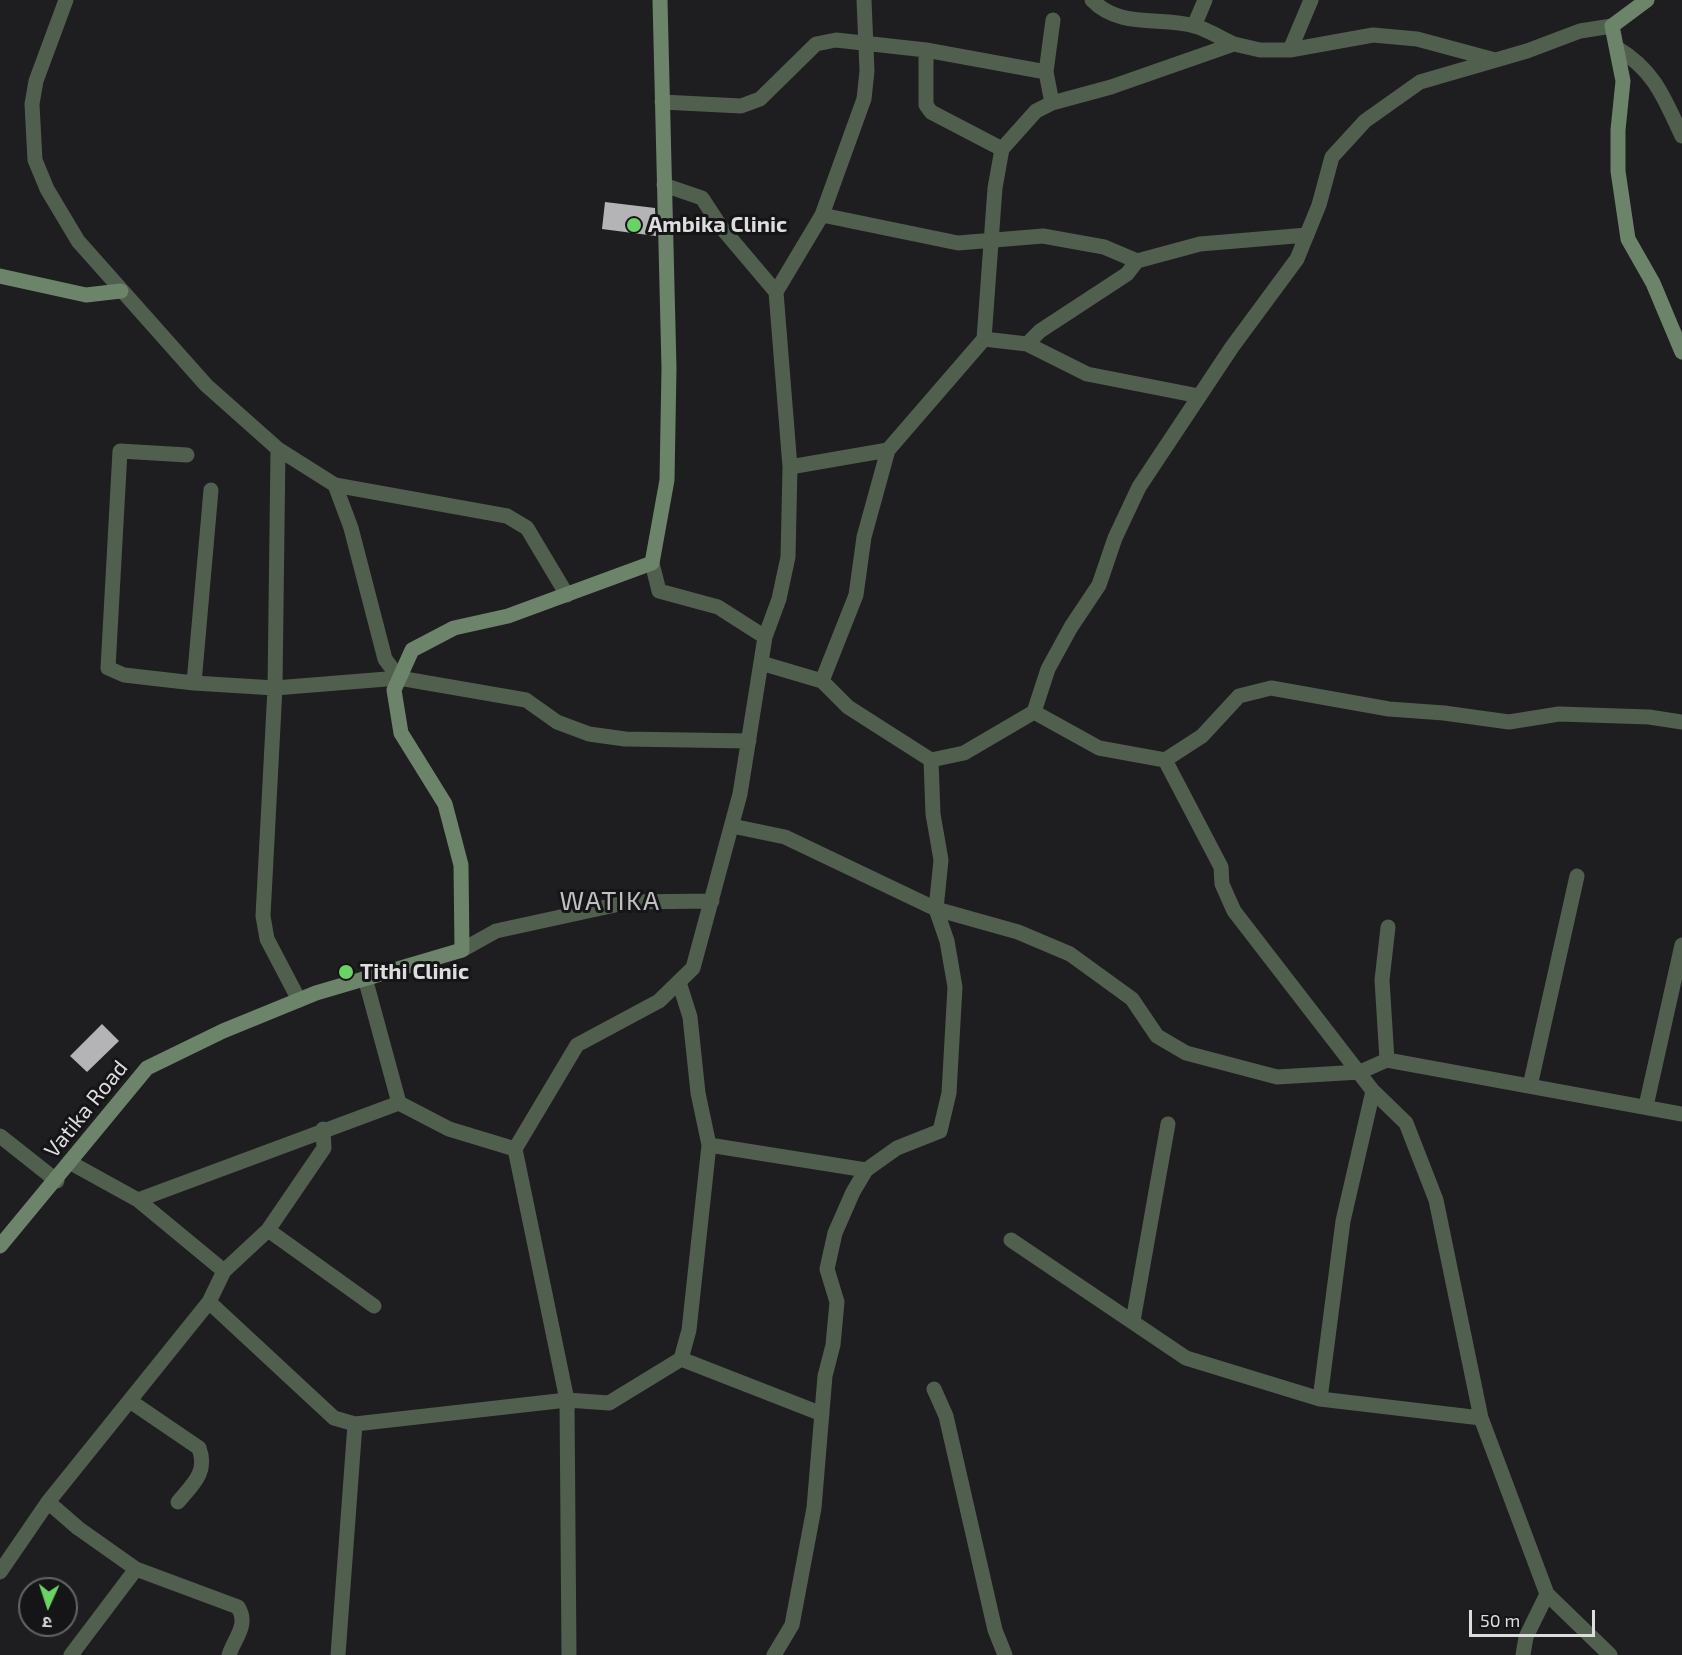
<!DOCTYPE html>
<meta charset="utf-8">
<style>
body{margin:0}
#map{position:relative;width:1682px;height:1655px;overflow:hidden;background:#1e1d1f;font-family:"Exo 2","Noto Sans Devanagari",sans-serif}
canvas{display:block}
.north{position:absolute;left:18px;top:1577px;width:60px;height:60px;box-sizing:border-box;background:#151416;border:2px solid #656466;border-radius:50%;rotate:183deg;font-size:16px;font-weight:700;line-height:24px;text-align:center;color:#ddddde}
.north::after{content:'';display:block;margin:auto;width:21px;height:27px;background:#6ad364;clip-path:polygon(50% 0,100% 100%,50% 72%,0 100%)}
.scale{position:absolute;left:1469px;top:1610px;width:126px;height:27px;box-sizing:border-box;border:3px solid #ddddde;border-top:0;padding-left:8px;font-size:18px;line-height:21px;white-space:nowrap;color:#ddddde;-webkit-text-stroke:4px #151416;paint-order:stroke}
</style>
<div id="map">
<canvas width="1682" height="1655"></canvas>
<div class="north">उ</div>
<div class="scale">50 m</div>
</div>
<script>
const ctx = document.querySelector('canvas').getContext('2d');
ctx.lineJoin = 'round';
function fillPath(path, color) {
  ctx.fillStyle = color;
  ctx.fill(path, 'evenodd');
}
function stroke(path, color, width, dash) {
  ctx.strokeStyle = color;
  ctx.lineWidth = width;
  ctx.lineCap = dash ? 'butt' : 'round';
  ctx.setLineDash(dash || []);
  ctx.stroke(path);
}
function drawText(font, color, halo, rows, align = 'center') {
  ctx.font = font + ' "Exo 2",sans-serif';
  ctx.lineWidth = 6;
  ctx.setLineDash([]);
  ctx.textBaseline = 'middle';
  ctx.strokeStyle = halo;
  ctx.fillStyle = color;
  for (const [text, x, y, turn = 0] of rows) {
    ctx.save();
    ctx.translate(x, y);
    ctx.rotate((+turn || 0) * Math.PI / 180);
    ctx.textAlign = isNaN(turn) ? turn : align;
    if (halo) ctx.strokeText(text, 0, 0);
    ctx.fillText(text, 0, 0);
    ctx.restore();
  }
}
const building = new Path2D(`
 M 605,202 L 655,208 L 656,236 L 602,229 Z
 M 102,1024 L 119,1041 L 87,1072 L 70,1056 Z`);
const street = new Path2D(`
 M 66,0 L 36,81 L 32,104 L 35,160 L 47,189 L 78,241 L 206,385 L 278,449 L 335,485 L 351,528 L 385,659 L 399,678
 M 1092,0 C 1120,29 1161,16 1195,26 C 1208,30 1221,38 1234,44
 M 1194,26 L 1205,0
 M 1617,48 C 1655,71 1664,98 1682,136
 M 926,50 L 926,105 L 931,112 L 1002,149
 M 1290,50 L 1311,0
 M 662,102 L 741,106 L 760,99 L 816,44 L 836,40 L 926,50 L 1046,72
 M 1052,103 L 1046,72 L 1053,20
 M 664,185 L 702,198 L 721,227 L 776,292
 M 822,215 L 958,243 L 1043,236 L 1104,247 L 1137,261
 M 984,339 L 995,188 L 1002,149 L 1036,111 L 1052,103 L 1111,87 L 1234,44 L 1260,50 L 1290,50 L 1373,35 L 1417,39 L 1495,60
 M 1027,344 L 1040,331 L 1127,274 L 1137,261 L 1200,244 L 1307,235
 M 278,449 L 275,688 L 263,916 L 267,939 L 299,1000
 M 187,455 L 120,451 L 108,668 L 124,675 L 194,683 L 275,688 L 399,678 L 526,700 L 557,722 L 589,734 L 625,739 L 749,741
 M 790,467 L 888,450
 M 335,485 L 507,516 L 527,528 L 567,595
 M 765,637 L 779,599 L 788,557 L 790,467 L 776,292 L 822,215 L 864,99 L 867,71 L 864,0
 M 761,663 L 822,681 L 848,707 L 931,760 L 964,753 L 1034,712 L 1048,669 L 1071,627 L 1099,585 L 1115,538 L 1139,487 L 1232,347 L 1297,259 L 1319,205 L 1332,157 L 1365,121 L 1420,82 L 1527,51 L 1580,31 L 1612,26
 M 822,681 L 856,595 L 864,537 L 888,450 L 984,339 L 1027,344 L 1087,374 L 1199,396
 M 194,683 L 211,490
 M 1034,712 L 1099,748 L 1165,760 L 1202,736 L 1239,696 L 1271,688 L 1389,709 L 1444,713 L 1509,722 L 1559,714 L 1649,717 L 1682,722
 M 1165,760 L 1221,867 L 1222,884 L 1234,911 L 1373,1091 L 1406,1123 L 1436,1200 L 1481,1418 L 1547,1594 L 1610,1655
 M 732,826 L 785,837 L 936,909 L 1018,932 L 1070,954 L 1132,999 L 1157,1036 L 1186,1053 L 1277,1077 L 1360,1072 L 1387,1060 L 1682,1114
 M 462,950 L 496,931 L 629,902 L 712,901
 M 365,978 L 399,1103 L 449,1129 L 515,1149 L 567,1400 L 569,1655
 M 1387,1060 L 1382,980 L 1388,927
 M 1530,1086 L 1577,876
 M 1646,1106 L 1682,945
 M 0,1136 L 57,1181
 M 709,1145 L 866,1170
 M 515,1149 L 577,1045 L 659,1001 L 693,968 L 740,794 L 765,637 L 718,607 L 659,591 L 652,563
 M 71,1163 L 138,1200 L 224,1271
 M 138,1200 L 399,1103
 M 268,1230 L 374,1306
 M 1011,1240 L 1186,1358 L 1320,1399 L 1481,1418
 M 209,1302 L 334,1418 L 355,1424 L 567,1400 L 609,1403 L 681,1359 L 689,1330 L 709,1145 L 698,1093 L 690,1017 L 679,982
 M 1133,1321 L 1168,1124
 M 681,1359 L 822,1414
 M 934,1389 L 946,1416 L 995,1630 L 1005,1655
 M 1320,1399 L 1343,1221 L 1373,1091
 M 130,1401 L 199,1448 C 208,1472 193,1484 178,1502
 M 48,1502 L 78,1528 L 136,1569 L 238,1607 C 249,1625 235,1637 229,1655
 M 0,1572 L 48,1502 L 209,1302 L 224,1271 L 268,1230 L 324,1148 L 323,1129
 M 71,1655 L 136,1569
 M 338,1655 L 355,1424
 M 774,1655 L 792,1625 L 814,1508 L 825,1376 L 833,1345 L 837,1302 L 827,1269 L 835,1233 L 853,1192 L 866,1170 L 897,1148 L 940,1131 L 949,1093 L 955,987 L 947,941 L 936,909 L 941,860 L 933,814 L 931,760
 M 1523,1655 L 1526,1637 L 1547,1594`);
const secondary = new Path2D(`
 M 1647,0 L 1612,26 L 1623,81 L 1618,130 L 1618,171 L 1628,239 L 1653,283 L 1682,352
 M 0,276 L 86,295 L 121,291
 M 0,1246 L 147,1068 L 223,1031 L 316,993 L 462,950 L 461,865 L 445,804 L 401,733 L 394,690 L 412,650 L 454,628 L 508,616 L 652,563 L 667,480 L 669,368 L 660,0`);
const markers = [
 [634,225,8,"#6ad364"],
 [346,972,8,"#6ad364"]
];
const poiNames = [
 ["Ambika Clinic",648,225],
 ["Tithi Clinic",360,972]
];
const streetNames = [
 ["Vatika Road",86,1109,-51]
];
const quarterNames = [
 ["WATIKA",610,901]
];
fillPath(building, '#b4b3b6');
stroke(street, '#505f4e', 15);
stroke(secondary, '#6c846a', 15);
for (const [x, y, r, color] of markers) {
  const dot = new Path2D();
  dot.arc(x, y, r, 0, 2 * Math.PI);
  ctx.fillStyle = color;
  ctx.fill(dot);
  stroke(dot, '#151416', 2);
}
drawText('bold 22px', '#ddddde', '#151416', poiNames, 'left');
drawText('22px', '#ddddde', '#151416', streetNames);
ctx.letterSpacing = '1.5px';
drawText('26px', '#bfbec1', '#151416', quarterNames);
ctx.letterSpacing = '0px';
</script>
